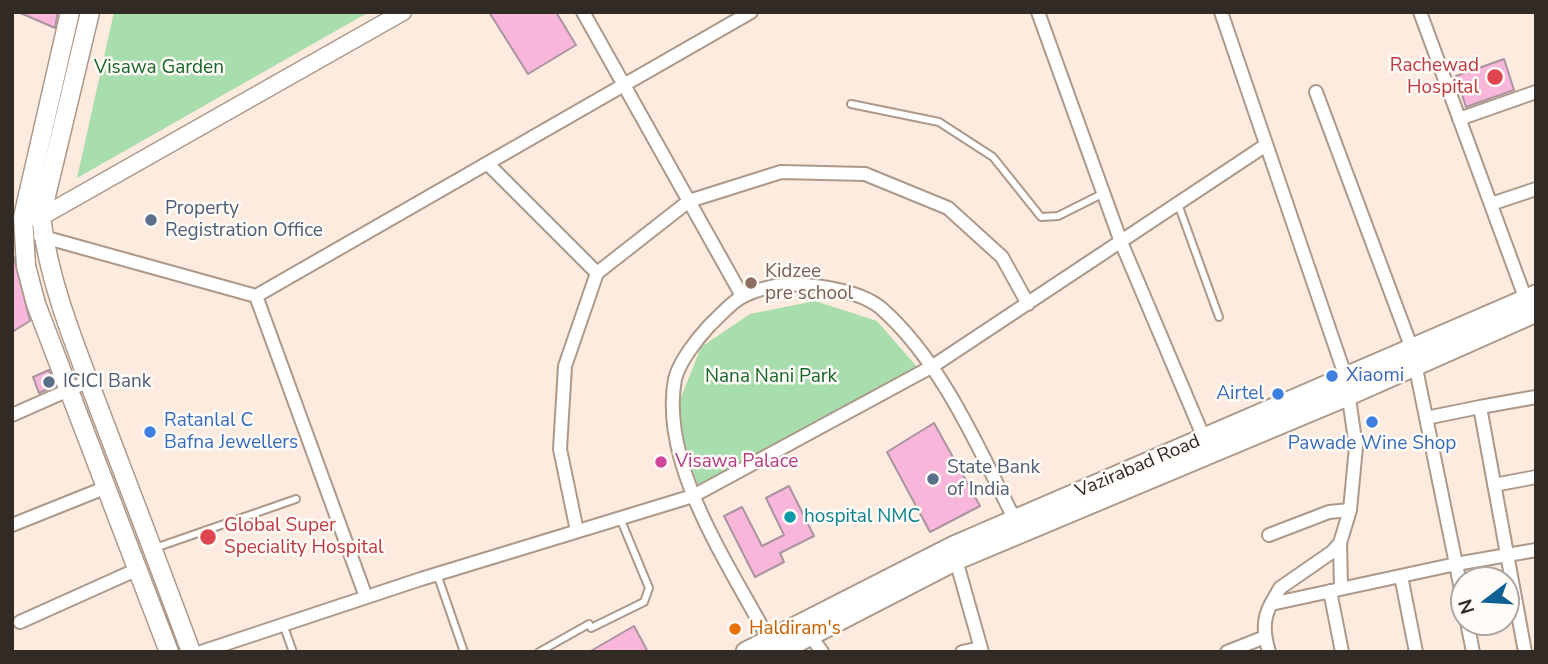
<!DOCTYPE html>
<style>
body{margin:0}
#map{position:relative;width:1548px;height:664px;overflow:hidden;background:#fcebde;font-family:"Nunito Sans",sans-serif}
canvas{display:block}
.frame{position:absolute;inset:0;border:14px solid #322a24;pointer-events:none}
.north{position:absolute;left:1450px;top:566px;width:70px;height:70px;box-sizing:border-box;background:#fffbf7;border:2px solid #ada7a3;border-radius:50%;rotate:253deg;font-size:19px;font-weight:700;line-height:28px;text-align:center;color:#322a24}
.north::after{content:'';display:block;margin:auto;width:24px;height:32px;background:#116294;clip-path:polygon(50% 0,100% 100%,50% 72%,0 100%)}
</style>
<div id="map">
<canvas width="1548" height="664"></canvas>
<div class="frame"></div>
<div class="north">N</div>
</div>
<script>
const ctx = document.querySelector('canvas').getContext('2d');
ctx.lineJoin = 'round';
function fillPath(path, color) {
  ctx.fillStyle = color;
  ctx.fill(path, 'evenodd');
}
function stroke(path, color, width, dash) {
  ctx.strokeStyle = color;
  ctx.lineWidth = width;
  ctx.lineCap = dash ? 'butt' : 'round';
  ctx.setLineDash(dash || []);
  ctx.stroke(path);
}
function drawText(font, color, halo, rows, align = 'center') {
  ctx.font = font + ' "Nunito Sans",sans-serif';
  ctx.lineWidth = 5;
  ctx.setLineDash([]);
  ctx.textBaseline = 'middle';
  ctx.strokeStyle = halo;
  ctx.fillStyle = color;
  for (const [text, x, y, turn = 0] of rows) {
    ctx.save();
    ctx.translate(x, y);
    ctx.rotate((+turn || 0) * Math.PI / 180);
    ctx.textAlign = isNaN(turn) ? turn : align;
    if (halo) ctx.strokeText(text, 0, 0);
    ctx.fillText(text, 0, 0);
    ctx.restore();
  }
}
const green = new Path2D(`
 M 114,12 L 369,12 L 77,178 Z
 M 815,301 L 877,321 L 918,368 L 699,488 L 686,451 L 678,405 L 701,347 L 750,314 Z`);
const building = new Path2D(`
 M 18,12 L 58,12 L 55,28 Z
 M 489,12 L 556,12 L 576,45 L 528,74 Z
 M 1504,59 L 1514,90 L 1466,107 L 1456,76 Z
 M 14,257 L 30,321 L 12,332 L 12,258 Z
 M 49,370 L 55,386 L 39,393 L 33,377 Z
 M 934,423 L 980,506 L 930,532 L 887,452 Z
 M 789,486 L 814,536 L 780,553 L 784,562 L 755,577 L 724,516 L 742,507 L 762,546 L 784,535 L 766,498 Z
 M 634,626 L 648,652 L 589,652 Z`);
const service = new Path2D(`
 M 851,104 L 939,122 L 993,157 L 1041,217 L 1058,216 L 1104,193
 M 1178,204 L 1219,317
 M 155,548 L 296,499
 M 437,574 L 464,652
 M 283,624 L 293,652
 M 591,628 L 644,602 L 649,588 L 620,518
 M 539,652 L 589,624`);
const minor = new Path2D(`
 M 583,12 L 741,294
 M 1038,12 L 1121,242 L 1204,438
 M 1221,12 L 1346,378 L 1356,447 L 1350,510 L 1340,543 L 1332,552 L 1280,588 L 1271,604
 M 1420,12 L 1526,300
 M 1459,119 L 1536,92
 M 488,164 L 597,273
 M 1491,204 L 1536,189
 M 40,236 L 256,296 L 366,597
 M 256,296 L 751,12
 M 1480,407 L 1536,397
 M 12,415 L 89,381
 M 1426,418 L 1480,407 L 1525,652
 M 1494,485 L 1536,477
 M 12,525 L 107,487
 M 577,531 L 560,449 L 565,366 L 597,273 L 689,201 L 781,172 L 865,174 L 948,208 L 1002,257 L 1028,304
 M 1269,535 L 1329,512 L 1350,510
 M 1340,543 L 1341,588
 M 956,560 L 982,652
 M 1401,576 L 1416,652
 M 1330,591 L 1342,652
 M 1464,605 L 1456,564 L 1536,550
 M 20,622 L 138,569
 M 1467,622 L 1473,652
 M 808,632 L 822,652
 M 769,640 C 730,566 659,465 675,379 C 679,362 697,339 709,326 C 733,303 736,295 770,287 C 798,280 860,289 882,309 C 943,363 980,452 1017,524
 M 201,652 L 421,579 L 693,496 L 933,366 L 1266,145
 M 962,652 L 981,648
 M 1227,652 L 1265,637
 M 1269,652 C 1264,635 1262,620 1271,604 L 1456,564 L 1412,349 L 1316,92`);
const tertiary = new Path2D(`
 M 33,217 L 41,217 L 403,12`);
const secondary = new Path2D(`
 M 70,12 L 23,217 L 26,266 L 36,304 L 169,652
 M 90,12 L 41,217 C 49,283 75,345 98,406 C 129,488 161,570 191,652`);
const primary = new Path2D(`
 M 746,652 L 954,546 L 1536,295
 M 778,652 L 956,560 L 1347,396 L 1536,312`);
const markers = [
 [1495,77,9,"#e0444e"],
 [151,220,7,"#5c6f8a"],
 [751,283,7,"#8d6e63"],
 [1332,376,7,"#3f7fe0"],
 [49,382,7,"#5c6f8a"],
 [1278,394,7,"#3f7fe0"],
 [1372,422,7,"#3f7fe0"],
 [150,432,7,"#3f7fe0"],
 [661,462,7,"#d1479c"],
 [933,479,7,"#5c6f8a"],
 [790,517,7,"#0f9aa8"],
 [208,537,9,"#e0444e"],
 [735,629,7,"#e8710a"]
];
const healthNames = [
 ["Rachewad",1479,66],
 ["Hospital",1479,88],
 ["Global Super",224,526,"left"],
 ["Speciality Hospital",224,548,"left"]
];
const parkNames = [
 ["Visawa Garden",159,68],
 ["Nana Nani Park",771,377]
];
const serviceNames = [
 ["Property",165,209],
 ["Registration Office",165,231],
 ["ICICI Bank",63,382],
 ["State Bank",947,468],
 ["of India",947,490]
];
const educationNames = [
 ["Kidzee",765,272],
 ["pre school",765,294]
];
const shopNames = [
 ["Xiaomi",1346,376],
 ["Airtel",1264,394,"right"],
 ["Ratanlal C",164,421],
 ["Bafna Jewellers",164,443],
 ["Pawade Wine Shop",1372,444,"center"]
];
const hotelNames = [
 ["Visawa Palace",675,462]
];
const streetNames = [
 ["Vazirabad Road",1138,467,-23]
];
const cultureNames = [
 ["hospital NMC",804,517]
];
const foodNames = [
 ["Haldiram's",749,629]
];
fillPath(green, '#a8ddad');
fillPath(building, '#f7b6da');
stroke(building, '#ab94a0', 2);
stroke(service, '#ad998a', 10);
stroke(minor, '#ad998a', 16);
stroke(tertiary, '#ad998a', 19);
stroke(secondary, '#ad998a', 21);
stroke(primary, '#ad998a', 23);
stroke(service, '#fff', 6);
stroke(minor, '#fff', 12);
stroke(tertiary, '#fff', 16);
stroke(secondary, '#fff', 18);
stroke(primary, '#fff', 19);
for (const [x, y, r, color] of markers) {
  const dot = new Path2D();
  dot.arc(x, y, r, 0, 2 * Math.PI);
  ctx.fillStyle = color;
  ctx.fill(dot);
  stroke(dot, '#fffbf7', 2.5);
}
drawText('19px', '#be3a42', '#fffbf7', healthNames, 'right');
drawText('19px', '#166529', '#fffbf7', parkNames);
drawText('19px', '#4e5e75', '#fffbf7', serviceNames, 'left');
drawText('19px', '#785e54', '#fffbf7', educationNames, 'left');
drawText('19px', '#366cbe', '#fffbf7', shopNames, 'left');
drawText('19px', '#b23c85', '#fffbf7', hotelNames, 'left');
drawText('19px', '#322a24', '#fffbf7', streetNames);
drawText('19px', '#0d838f', '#fffbf7', cultureNames, 'left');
drawText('19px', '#c56008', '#fffbf7', foodNames, 'left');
</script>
